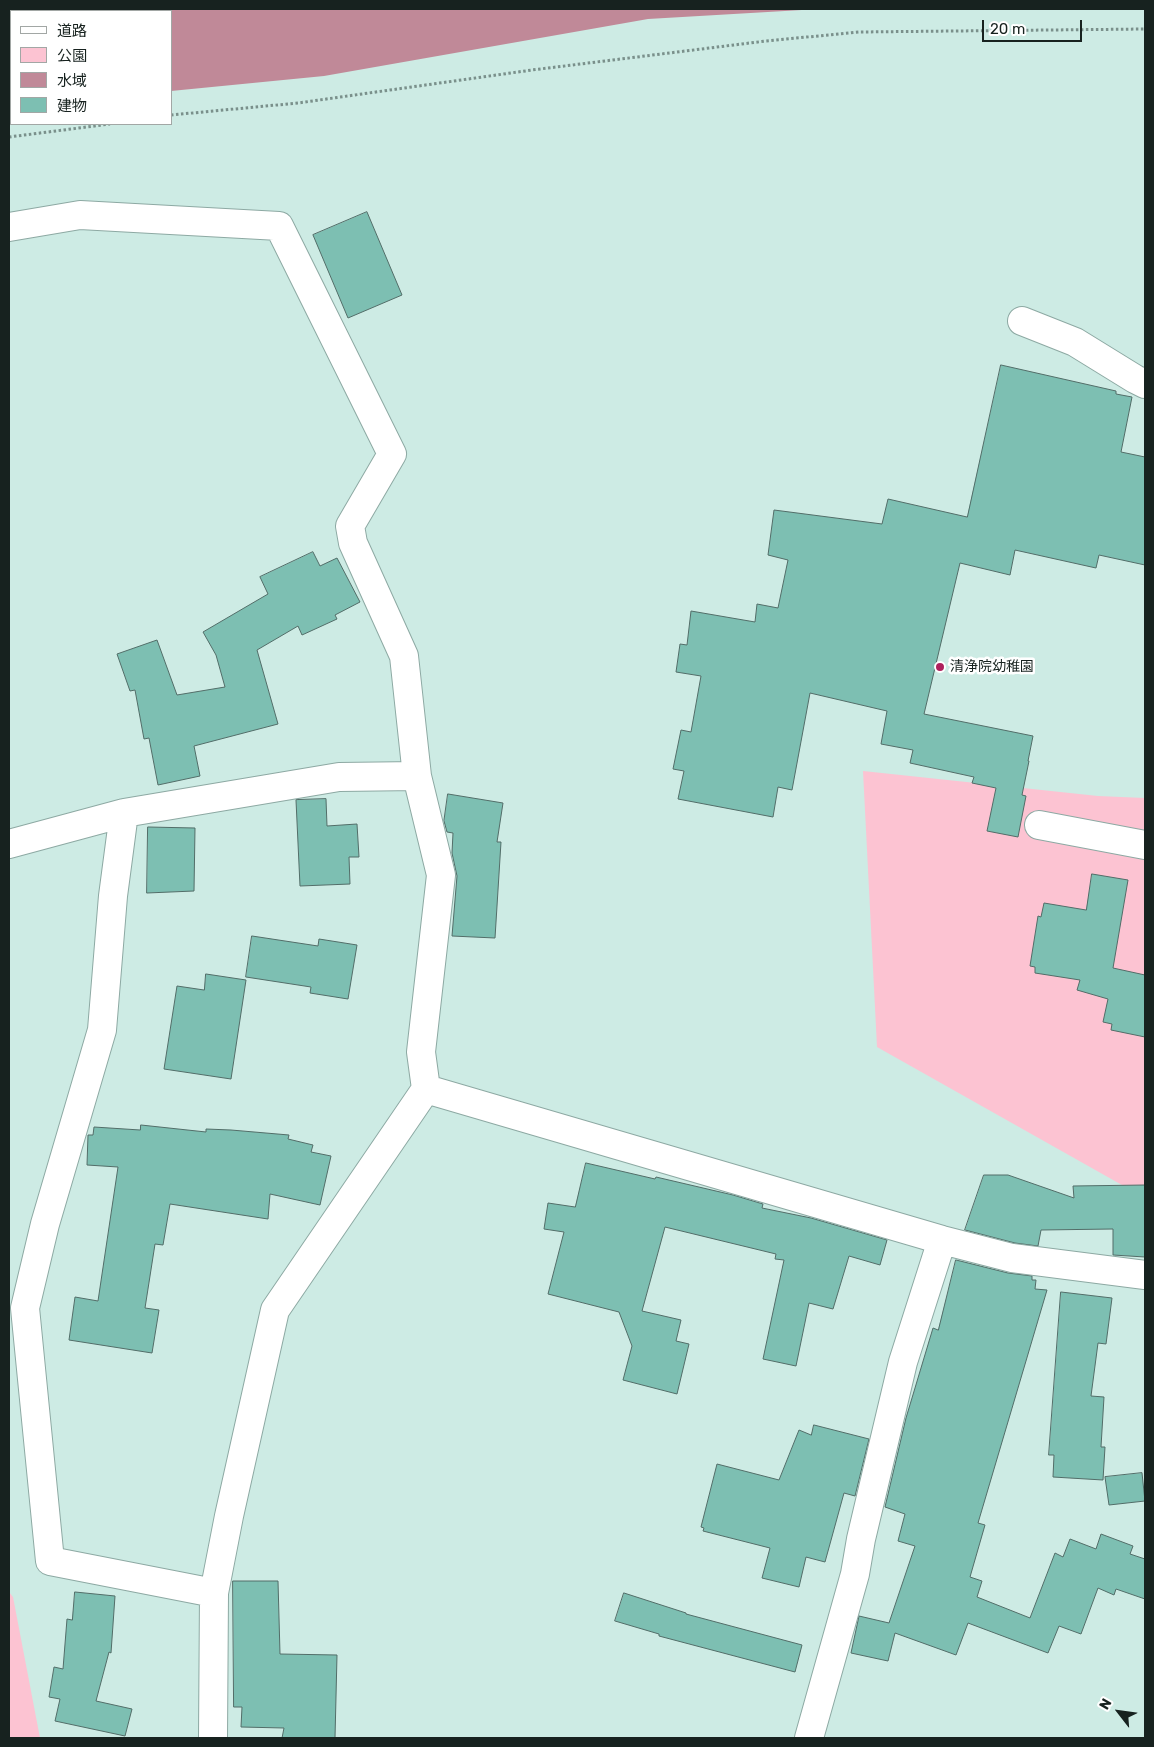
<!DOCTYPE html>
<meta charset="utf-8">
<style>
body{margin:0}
#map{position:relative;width:1154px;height:1747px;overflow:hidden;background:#cdebe4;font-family:Rubik,"Noto Sans JP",sans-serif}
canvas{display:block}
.frame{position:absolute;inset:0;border:10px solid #17221f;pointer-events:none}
.legend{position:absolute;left:10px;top:10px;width:162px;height:115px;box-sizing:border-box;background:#fff;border:1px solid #a2a7a5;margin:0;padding:6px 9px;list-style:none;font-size:15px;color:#17221f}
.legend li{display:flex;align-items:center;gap:10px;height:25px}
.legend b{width:25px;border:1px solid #a2a7a5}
.north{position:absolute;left:1094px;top:1687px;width:50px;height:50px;-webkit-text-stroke:4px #fff;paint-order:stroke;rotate:300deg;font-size:14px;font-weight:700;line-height:20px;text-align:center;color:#17221f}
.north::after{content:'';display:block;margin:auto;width:18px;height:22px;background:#17221f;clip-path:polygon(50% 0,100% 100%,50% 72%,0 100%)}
.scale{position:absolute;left:982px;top:20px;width:100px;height:22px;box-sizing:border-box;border:2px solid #17221f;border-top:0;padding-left:6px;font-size:15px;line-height:18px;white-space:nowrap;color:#17221f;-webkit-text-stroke:4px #fff;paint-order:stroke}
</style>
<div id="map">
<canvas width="1154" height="1747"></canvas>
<div class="frame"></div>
<ul class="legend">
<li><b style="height:6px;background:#fff"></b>道路</li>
<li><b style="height:14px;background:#fcc3d2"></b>公園</li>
<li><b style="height:14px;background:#c08998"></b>水域</li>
<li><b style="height:14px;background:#7dbfb2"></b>建物</li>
</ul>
<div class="north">N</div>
<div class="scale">20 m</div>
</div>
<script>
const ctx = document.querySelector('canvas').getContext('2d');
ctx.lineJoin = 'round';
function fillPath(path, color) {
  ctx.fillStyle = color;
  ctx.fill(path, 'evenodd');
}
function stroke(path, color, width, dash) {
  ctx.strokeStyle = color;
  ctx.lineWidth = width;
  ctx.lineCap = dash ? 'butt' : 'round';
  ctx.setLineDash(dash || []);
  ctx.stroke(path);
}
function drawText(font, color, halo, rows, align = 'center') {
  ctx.font = font + ' Rubik,"Noto Sans JP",sans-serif';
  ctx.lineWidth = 5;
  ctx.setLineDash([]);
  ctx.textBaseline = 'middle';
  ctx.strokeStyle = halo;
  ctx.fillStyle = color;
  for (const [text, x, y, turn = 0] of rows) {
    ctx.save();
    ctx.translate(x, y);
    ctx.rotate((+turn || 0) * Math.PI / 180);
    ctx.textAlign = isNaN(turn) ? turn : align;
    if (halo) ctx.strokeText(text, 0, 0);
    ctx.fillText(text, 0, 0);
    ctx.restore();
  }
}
const green = new Path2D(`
 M 863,771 L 1098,796 L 1145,798 L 1145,1198 L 877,1047 Z
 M 9,1592 L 13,1597 L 40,1738 L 9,1738 Z`);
const water = new Path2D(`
 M 9,9 L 819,9 L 648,19 L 324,76 L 171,91 L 171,11 L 11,11 L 11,107 L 9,107 Z`);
const building = new Path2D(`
 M 367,212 L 402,295 L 348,318 L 313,235 Z
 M 1001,365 L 1116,391 L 1116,394 L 1132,397 L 1121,452 L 1145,457 L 1145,565 L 1099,555 L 1096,568 L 1015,550 L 1010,575 L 960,563 L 924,714 L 1033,736 L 1028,761 L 1029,761 L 1022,795 L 1026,796 L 1018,837 L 987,831 L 996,788 L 972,783 L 974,777 L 910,763 L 913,750 L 881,744 L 887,711 L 810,693 L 792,790 L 778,787 L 773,817 L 678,799 L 684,771 L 673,769 L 681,730 L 691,732 L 701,676 L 676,672 L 680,644 L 687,645 L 691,611 L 755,622 L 757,604 L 778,608 L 788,560 L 768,555 L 774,510 L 882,524 L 888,499 L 967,517 Z
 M 313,552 L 320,566 L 337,558 L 360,602 L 335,615 L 337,619 L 302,635 L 298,626 L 257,650 L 278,724 L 194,746 L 200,776 L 158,785 L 149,738 L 144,739 L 135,690 L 130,691 L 117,654 L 157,640 L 177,695 L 225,687 L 216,655 L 203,632 L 268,594 L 260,577 Z
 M 448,794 L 503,803 L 497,842 L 501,842 L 495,938 L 452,936 L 457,876 L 452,853 L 453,833 L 447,832 L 444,821 Z
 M 326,799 L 327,826 L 357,824 L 359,857 L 349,857 L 350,884 L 300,886 L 296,800 Z
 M 148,827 L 195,828 L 194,891 L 147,893 Z
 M 1092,874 L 1128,880 L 1113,968 L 1145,975 L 1145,1037 L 1111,1030 L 1112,1024 L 1103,1022 L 1108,999 L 1077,990 L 1080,980 L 1035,973 L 1035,967 L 1030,966 L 1038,916 L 1041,917 L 1044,903 L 1086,910 Z
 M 252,936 L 318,946 L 319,939 L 357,945 L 348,999 L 310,993 L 311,987 L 246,977 Z
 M 206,974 L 246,980 L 231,1079 L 164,1069 L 177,986 L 204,990 Z
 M 141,1125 L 206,1132 L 206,1129 L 231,1130 L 289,1135 L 288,1139 L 313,1145 L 311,1152 L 331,1156 L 320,1205 L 270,1194 L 268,1219 L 170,1204 L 163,1245 L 155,1244 L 145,1308 L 159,1310 L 152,1353 L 69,1340 L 75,1297 L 98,1301 L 118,1167 L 87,1165 L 88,1135 L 93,1135 L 94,1127 L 140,1130 Z
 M 586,1163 L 655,1179 L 656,1177 L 733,1195 L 763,1204 L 762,1208 L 811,1218 L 887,1240 L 880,1265 L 849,1256 L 833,1309 L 809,1303 L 796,1366 L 763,1359 L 784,1260 L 775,1259 L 776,1254 L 665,1227 L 642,1311 L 681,1320 L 676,1341 L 689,1344 L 677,1394 L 623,1380 L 632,1346 L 619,1312 L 548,1294 L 564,1232 L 544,1229 L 548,1203 L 575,1207 Z
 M 984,1175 L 1008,1175 L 1074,1198 L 1073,1186 L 1145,1185 L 1145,1257 L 1113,1255 L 1113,1229 L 1041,1230 L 1038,1246 L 1015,1243 L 965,1230 Z
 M 956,1260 L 1008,1273 L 1032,1276 L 1032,1280 L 1036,1280 L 1035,1289 L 1047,1290 L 978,1523 L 985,1525 L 970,1577 L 982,1581 L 977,1597 L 1030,1618 L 1055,1553 L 1063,1557 L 1070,1539 L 1096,1549 L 1101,1534 L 1133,1546 L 1130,1554 L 1145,1559 L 1145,1599 L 1116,1589 L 1114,1595 L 1098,1588 L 1081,1634 L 1059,1626 L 1048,1653 L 968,1623 L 956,1655 L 895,1633 L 888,1661 L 851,1653 L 859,1616 L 889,1623 L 915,1546 L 898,1541 L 905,1514 L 885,1507 L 906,1418 L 933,1328 L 938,1330 Z
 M 1061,1292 L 1112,1298 L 1106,1344 L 1098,1343 L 1091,1396 L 1104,1397 L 1101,1447 L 1105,1447 L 1103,1480 L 1053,1477 L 1054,1455 L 1049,1455 Z
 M 814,1425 L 869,1439 L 855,1496 L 844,1493 L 825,1562 L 806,1557 L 799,1587 L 762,1578 L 770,1548 L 703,1531 L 704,1528 L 701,1527 L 717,1464 L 779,1480 L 799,1430 L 811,1435 Z
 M 1142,1473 L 1145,1501 L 1109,1505 L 1105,1477 Z
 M 233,1581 L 278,1581 L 280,1654 L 337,1655 L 335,1738 L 282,1738 L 284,1728 L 241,1727 L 242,1707 L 234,1707 Z
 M 75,1592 L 115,1596 L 111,1653 L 109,1652 L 96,1701 L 132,1709 L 125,1736 L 55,1721 L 60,1699 L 49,1697 L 54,1667 L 63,1669 L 67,1619 L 72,1620 Z
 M 624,1593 L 686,1613 L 686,1614 L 802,1645 L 795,1672 L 659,1636 L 659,1634 L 615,1621 Z`);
const path = new Path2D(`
 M 171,115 L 298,103 L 532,70 L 766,41 L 859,32 L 1145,29
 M 9,137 L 110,124`);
const minor = new Path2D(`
 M 9,227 L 80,215 L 279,226 L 392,454 L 350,526 L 353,543 L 404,656 L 417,776 L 441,875 L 421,1052 L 426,1089 L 275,1310 L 229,1516 L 214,1593 L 213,1738
 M 1022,321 L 1075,342 L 1135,379 L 1145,384
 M 124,813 L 113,896 L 102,1030 L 45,1224 L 25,1308 L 50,1561 L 214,1593
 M 1039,825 L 1145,845
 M 9,844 L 124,813 L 339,777 L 417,776
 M 426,1089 L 942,1240 L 1012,1258 L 1145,1275
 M 809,1738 L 855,1574 L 861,1539 L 903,1362 L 942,1240`);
const markers = [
 [940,667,5,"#ae215d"]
];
const poiNames = [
 ["清浄院幼稚園",950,667]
];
fillPath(green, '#fcc3d2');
fillPath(water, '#c08998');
fillPath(building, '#7dbfb2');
stroke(building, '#526d68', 1);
stroke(minor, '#8da9a3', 30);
stroke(path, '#7a908b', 3, [2.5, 2.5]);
stroke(minor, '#fff', 28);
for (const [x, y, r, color] of markers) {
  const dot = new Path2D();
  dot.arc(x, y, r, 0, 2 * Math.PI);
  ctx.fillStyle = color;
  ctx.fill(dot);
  stroke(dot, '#fff', 2);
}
drawText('14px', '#17221f', '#fff', poiNames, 'left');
</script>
